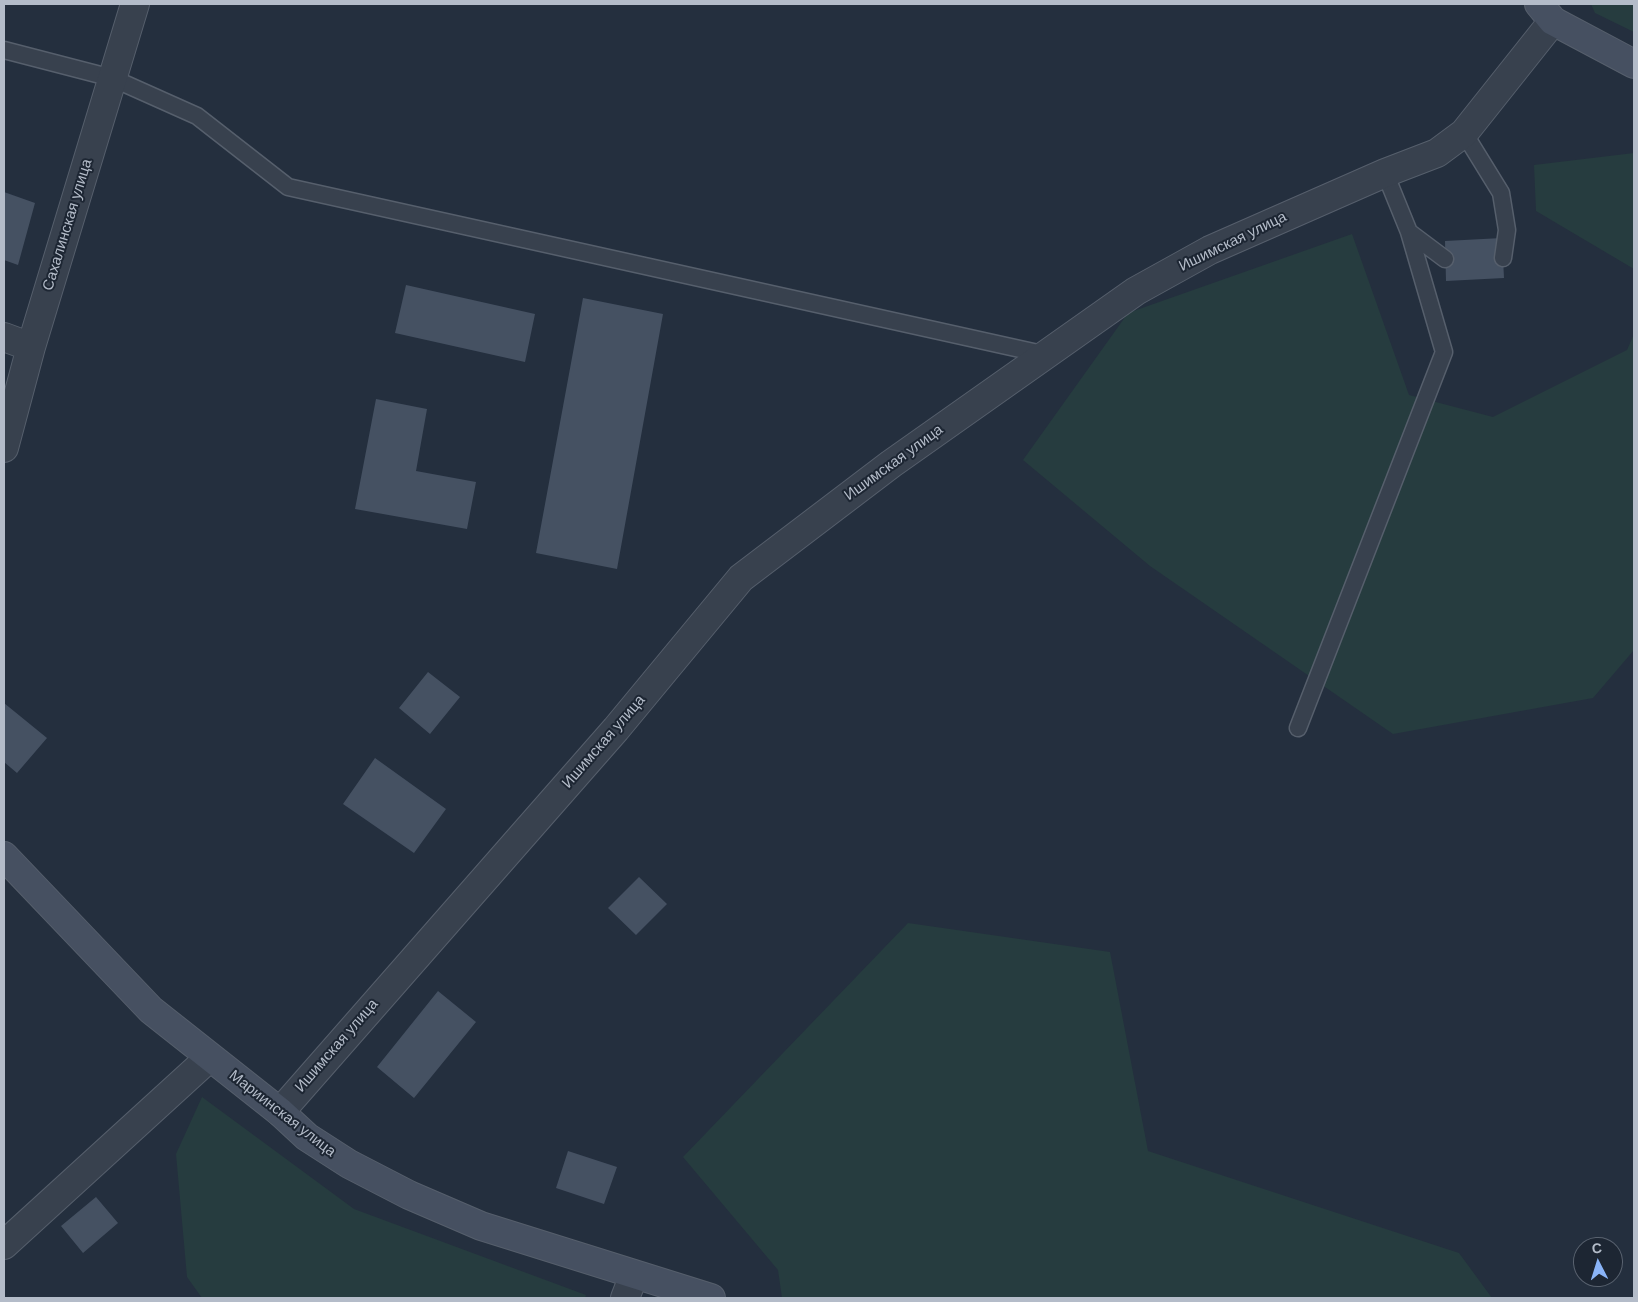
<!DOCTYPE html>
<meta charset="utf-8">
<style>
body{margin:0}
#map{position:relative;width:1638px;height:1302px;overflow:hidden;background:#242f3e;font-family:"DM Sans",sans-serif}
canvas{display:block}
.frame{position:absolute;inset:0;border:5px solid #b4bcc9;pointer-events:none}
.north{position:absolute;left:1573px;top:1237px;width:50px;height:50px;box-sizing:border-box;background:#1d2633;border:1px solid #59626f;border-radius:50%;rotate:355deg;font-size:14px;font-weight:700;line-height:20px;text-align:center;color:#b4bcc9}
.north::after{content:'';display:block;margin:auto;width:18px;height:22px;background:#8ab4f8;clip-path:polygon(50% 0,100% 100%,50% 72%,0 100%)}
</style>
<div id="map">
<canvas width="1638" height="1302"></canvas>
<div class="frame"></div>
<div class="north">С</div>
</div>
<script>
const ctx = document.querySelector('canvas').getContext('2d');
ctx.lineJoin = 'round';
function fillPath(path, color) {
  ctx.fillStyle = color;
  ctx.fill(path, 'evenodd');
}
function stroke(path, color, width, dash) {
  ctx.strokeStyle = color;
  ctx.lineWidth = width;
  ctx.lineCap = dash ? 'butt' : 'round';
  ctx.setLineDash(dash || []);
  ctx.stroke(path);
}
function drawText(font, color, halo, rows, align = 'center') {
  ctx.font = font + ' "DM Sans",sans-serif';
  ctx.lineWidth = 4;
  ctx.setLineDash([]);
  ctx.textBaseline = 'middle';
  ctx.strokeStyle = halo;
  ctx.fillStyle = color;
  for (const [text, x, y, turn = 0] of rows) {
    ctx.save();
    ctx.translate(x, y);
    ctx.rotate((+turn || 0) * Math.PI / 180);
    ctx.textAlign = isNaN(turn) ? turn : align;
    if (halo) ctx.strokeText(text, 0, 0);
    ctx.fillText(text, 0, 0);
    ctx.restore();
  }
}
const green = new Path2D(`
 M 1591,4 L 1634,4 L 1634,32 L 1595,13 Z
 M 1634,153 L 1634,269 L 1536,211 L 1534,165 Z
 M 1352,234 L 1409,395 L 1493,417 L 1627,350 L 1634,334 L 1634,650 L 1593,698 L 1393,734 L 1150,566 L 1023,460 L 1128,313 Z
 M 908,923 L 1110,952 L 1148,1151 L 1459,1253 L 1492,1298 L 782,1298 L 778,1270 L 683,1157 Z
 M 202,1097 L 354,1209 L 586,1295 L 585,1298 L 202,1298 L 187,1277 L 176,1154 Z`);
const building = new Path2D(`
 M 4,192 L 35,203 L 18,265 L 4,260 Z
 M 1502,238 L 1504,278 L 1446,281 L 1445,241 Z
 M 406,285 L 535,314 L 525,362 L 395,333 Z
 M 583,298 L 663,314 L 617,569 L 536,553 Z
 M 376,399 L 427,409 L 416,471 L 476,482 L 467,529 L 355,509 Z
 M 428,672 L 460,697 L 430,734 L 399,708 Z
 M 4,703 L 47,738 L 17,773 L 4,762 Z
 M 375,758 L 446,809 L 414,853 L 343,804 Z
 M 639,877 L 667,904 L 636,935 L 608,908 Z
 M 438,991 L 476,1022 L 414,1098 L 377,1067 Z
 M 568,1151 L 617,1167 L 604,1204 L 556,1188 Z
 M 96,1197 L 118,1223 L 83,1253 L 61,1226 Z`);
const service = new Path2D(`
 M 4,50 L 112,78 L 197,116 L 288,187 L 1047,355
 M 1464,133 L 1501,193 L 1507,230 L 1503,258
 M 1385,173 L 1409,232 L 1445,259
 M 1298,728 L 1444,352 L 1409,232`);
const minor = new Path2D(`
 M 4,337 L 31,347
 M 4,448 L 31,347 L 135,4
 M 280,1112 L 616,729 L 741,578 L 891,464 L 1136,291 L 1210,250 L 1385,173 L 1437,153 L 1464,133 L 1553,21
 M 4,1245 L 209,1058
 M 625,1298 L 634,1275`);
const secondary = new Path2D(`
 M 1539,4 L 1553,21 L 1634,64
 M 4,856 L 151,1010 L 280,1112 L 307,1137 L 349,1164 L 409,1195 L 481,1226 L 711,1298`);
const streetNames = [
 ["Сахалинская улица",68,225,-73],
 ["Ишимская улица",1233,242,-26],
 ["Ишимская улица",894,463,-36],
 ["Ишимская улица",604,742,-49],
 ["Ишимская улица",337,1046,-49],
 ["Мариинская улица",282,1114,38]
];
fillPath(green, '#263c3f');
fillPath(building, '#455162');
stroke(service, '#565f6c', 19);
stroke(minor, '#565f6c', 30);
stroke(secondary, '#565f6c', 30);
stroke(service, '#38414e', 16);
stroke(minor, '#38414e', 28);
stroke(secondary, '#465061', 28);
drawText('15px', '#b4bcc9', '#1d2633', streetNames);
</script>
